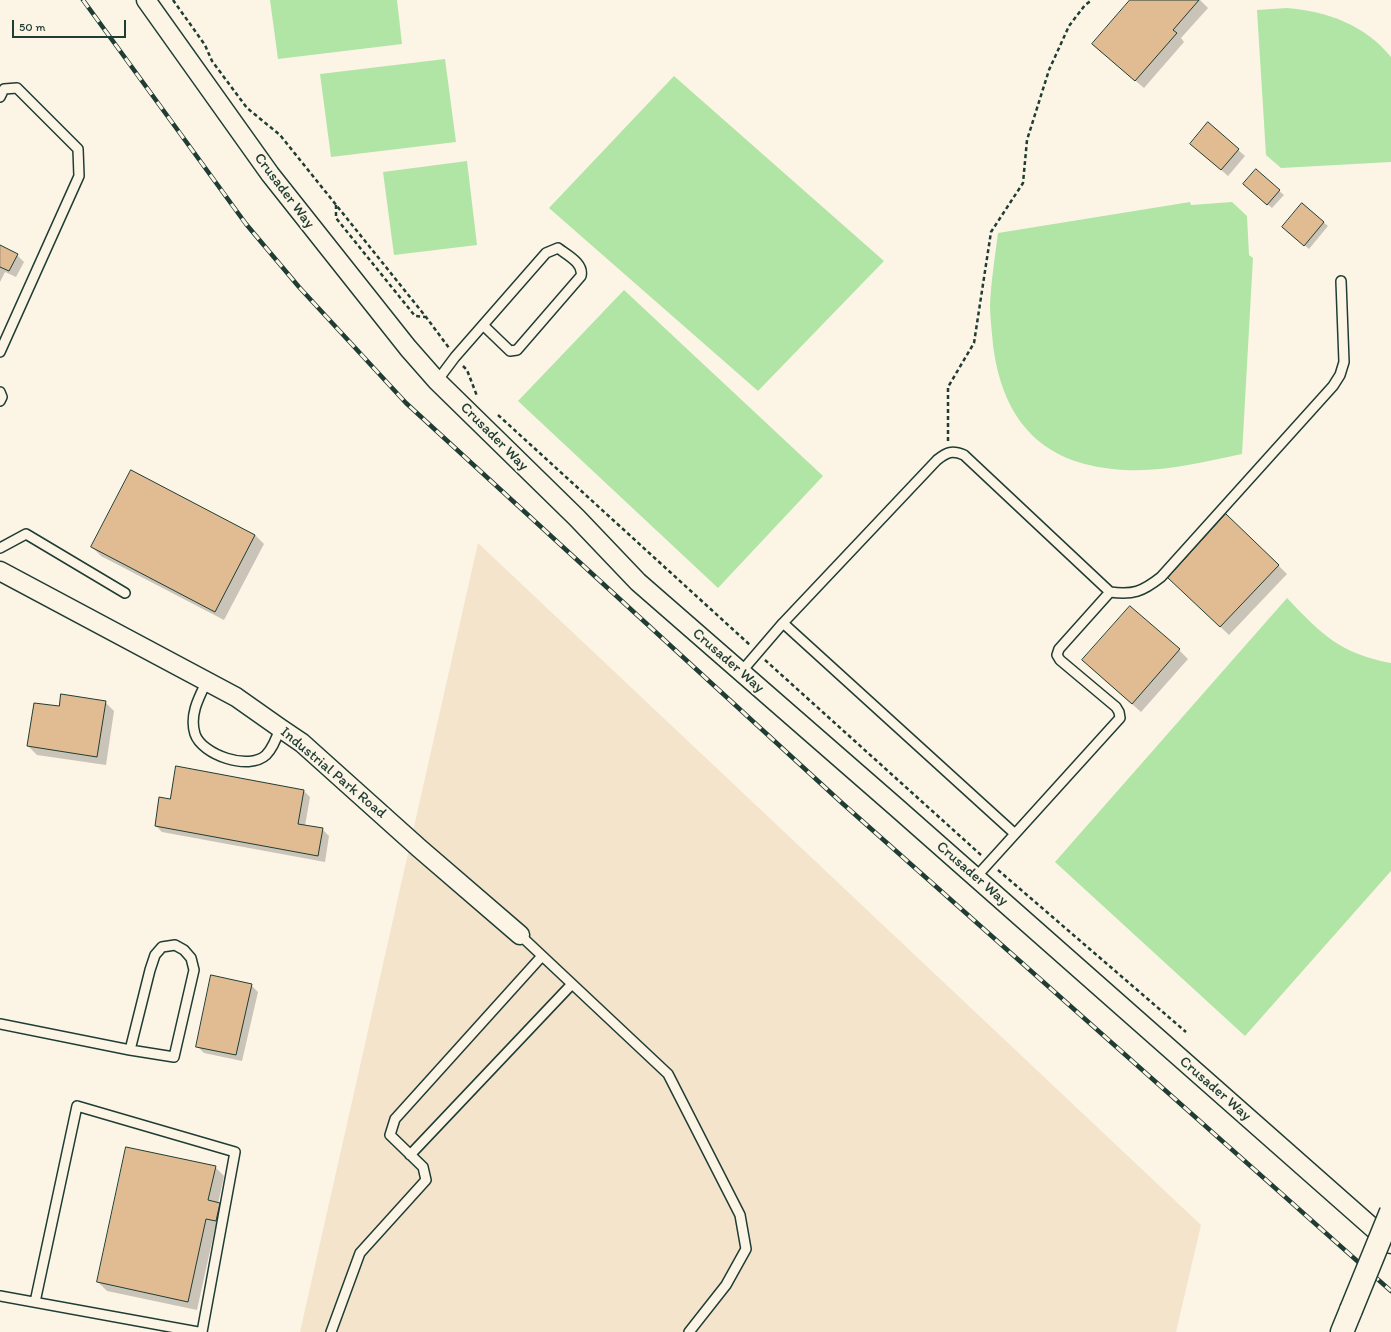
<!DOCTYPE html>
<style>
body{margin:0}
#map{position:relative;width:1391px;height:1332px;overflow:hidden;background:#fcf5e5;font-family:Itim,sans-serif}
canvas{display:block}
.scale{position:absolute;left:12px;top:20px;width:114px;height:18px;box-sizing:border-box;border:2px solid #1f3d34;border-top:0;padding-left:5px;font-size:12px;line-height:14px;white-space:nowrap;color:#1f3d34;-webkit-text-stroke:3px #fcf5e5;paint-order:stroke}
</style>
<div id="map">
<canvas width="1391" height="1332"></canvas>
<div class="scale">50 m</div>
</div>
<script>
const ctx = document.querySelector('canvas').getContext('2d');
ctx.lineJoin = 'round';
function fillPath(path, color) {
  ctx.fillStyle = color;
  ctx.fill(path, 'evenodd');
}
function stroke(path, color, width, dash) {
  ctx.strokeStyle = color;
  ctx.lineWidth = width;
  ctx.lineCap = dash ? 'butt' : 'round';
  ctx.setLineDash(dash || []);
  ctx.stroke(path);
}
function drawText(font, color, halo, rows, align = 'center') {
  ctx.font = font + ' Itim,sans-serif';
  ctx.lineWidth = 4;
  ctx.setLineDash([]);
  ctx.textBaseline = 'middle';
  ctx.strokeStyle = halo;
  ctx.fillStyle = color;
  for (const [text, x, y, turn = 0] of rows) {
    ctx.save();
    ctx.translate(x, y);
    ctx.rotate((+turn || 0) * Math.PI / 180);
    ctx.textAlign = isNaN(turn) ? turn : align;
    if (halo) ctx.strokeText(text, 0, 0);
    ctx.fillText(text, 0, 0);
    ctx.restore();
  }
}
const built = new Path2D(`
 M 478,543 L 1201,1225 L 1176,1332 L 300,1332 Z`);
const green = new Path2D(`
 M 270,0 L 397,0 L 402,44 L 278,59 Z
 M 1287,8 C 1327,11 1365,25 1391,57 L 1391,162 L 1281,168 L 1266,155 L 1257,10 Z
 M 445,59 L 456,142 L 331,157 L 320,74 Z
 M 674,76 L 884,261 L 758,391 L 549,208 Z
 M 467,161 L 477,245 L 394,255 L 383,172 Z
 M 1190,202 L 1191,205 L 1232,202 L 1247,216 L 1249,255 L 1253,258 L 1242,454 C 1204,462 1165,472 1125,470 C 1045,466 1003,424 993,345 C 992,332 990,318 990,306 C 991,281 995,257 998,233 Z
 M 624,290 L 823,476 L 718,588 L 518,401 Z
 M 1287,598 C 1321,634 1341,654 1391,663 L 1391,871 L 1245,1036 L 1055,862 Z`);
const shadow = new Path2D(`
 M 1131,0 L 1200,0 L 1208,8 L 1181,38 L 1184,42 L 1144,88 L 1101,52 Z
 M 1209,124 L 1245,156 L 1228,176 L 1198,150 Z
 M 1248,188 L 1279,191 L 1284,195 L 1272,208 Z
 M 1323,222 L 1328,226 L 1309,249 L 1287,231 Z
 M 0,246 L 17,255 L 24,262 L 16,277 L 5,272 L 0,282 Z
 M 132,471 L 255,535 L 264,544 L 224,620 L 101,556 L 92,547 Z
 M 1278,565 L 1287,574 L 1229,635 L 1178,587 Z
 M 1179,650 L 1188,659 L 1141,712 L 1092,669 Z
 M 105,702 L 114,711 L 106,765 L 37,755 L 28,746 L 60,708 Z
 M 303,790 L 310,797 L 305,826 L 322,829 L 329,836 L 325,862 L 162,832 L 156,826 L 171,800 Z
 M 251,985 L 258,992 L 242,1061 L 204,1053 L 197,1046 Z
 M 215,1167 L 224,1176 L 218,1204 L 228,1213 L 225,1230 L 215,1228 L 197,1310 L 107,1291 L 98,1282 Z`);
const building = new Path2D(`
 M 1130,0 L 1199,0 L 1173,30 L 1177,33 L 1135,81 L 1092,44 Z
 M 1208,122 L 1239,149 L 1221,170 L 1190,144 Z
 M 1256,169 L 1280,190 L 1267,205 L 1243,184 Z
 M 1302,203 L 1324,222 L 1304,246 L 1282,227 Z
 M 0,245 L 18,254 L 9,271 L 0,267 Z
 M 131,470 L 255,535 L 215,612 L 91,547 Z
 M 1226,514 L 1279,565 L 1220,627 L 1168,578 Z
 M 1130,606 L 1180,649 L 1132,704 L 1082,660 Z
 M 61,694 L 106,701 L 97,757 L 27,746 L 34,703 L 59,706 Z
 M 176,766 L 304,790 L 298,824 L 323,828 L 318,856 L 155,826 L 159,797 L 170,799 Z
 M 211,975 L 252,984 L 236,1055 L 196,1047 Z
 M 126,1147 L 216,1166 L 208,1200 L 220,1203 L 216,1221 L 206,1219 L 188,1302 L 97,1282 Z`);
const path = new Path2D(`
 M 173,0 L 205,45 L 212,61 L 247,108 L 280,135 L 426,317 L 449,348
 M 336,205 L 336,218 L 415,316 L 425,317
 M 463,366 L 467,370 L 477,396
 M 498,415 L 750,645
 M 948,441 L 948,387 L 974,343 L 991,232 L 1023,183 L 1027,140 L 1049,70 L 1069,26 L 1085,5 L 1092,0
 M 765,660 L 981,855
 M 998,870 L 1186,1032`);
const service = new Path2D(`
 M 0,97 L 4,89 L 17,88 L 78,149 L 79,176 L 0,352
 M 437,381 L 455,357 L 546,253 L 558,248 C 567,255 584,263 581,276 L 517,350 L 510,351 L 483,325
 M 0,392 L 2,397 L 0,401
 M 0,548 L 26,534 L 125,593
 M 1110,592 C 1133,595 1142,592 1161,577 L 1333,386 L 1340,375 L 1344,362 L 1341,281
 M 783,623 L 1014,833
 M 741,672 L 783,623 L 937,460 C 947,452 952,450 964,455 L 1110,592 L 1059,649 L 1057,655 L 1060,660 L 1116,707 L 1119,712 L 1120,718 L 976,877
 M 207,681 C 199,697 189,715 195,734 C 202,755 249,771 266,755 C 273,748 277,737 280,728
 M 520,935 L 668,1074 L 740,1215 L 746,1249 L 726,1285 L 689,1332
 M 0,1024 L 130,1050 L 174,1057 L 194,970 L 191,958 L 184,950 L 175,945 L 162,947 L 155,955 L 150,970 L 130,1050
 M 410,1155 L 572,984
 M 0,1296 L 198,1332
 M 35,1302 L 77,1106 L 235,1152 L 202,1332
 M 331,1332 L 360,1253 L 426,1180 L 423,1167 L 390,1135 L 395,1119 L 542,956`);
const minor = new Path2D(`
 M 146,0 L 270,174 L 408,348 L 437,381 L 577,518 L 638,582 L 896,807 L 1391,1244
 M 0,571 L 236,697 L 280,728 L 302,743 L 419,848 L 520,935`);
const secondary = new Path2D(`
 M 1342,1332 L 1351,1310`);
const rail = new Path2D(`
 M 83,0 L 246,224 L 299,287 L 406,403 L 842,803 L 1391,1291`);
const secondaryBridge = new Path2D(`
 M 1351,1310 L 1391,1212`);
const streetNames = [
 ["Crusader Way",284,191,53],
 ["Crusader Way",494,437,45],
 ["Crusader Way",728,661,41],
 ["Industrial Park Road",333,773,40],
 ["Crusader Way",972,874,41],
 ["Crusader Way",1215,1089,41]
];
fillPath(built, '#f4e4cc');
fillPath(green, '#b0e5a6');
fillPath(shadow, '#0003');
fillPath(building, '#e1bc92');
stroke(building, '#1f3d34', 1);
stroke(service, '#1f3d34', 12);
stroke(minor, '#1f3d34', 21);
stroke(secondary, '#1f3d34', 25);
stroke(path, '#1f3d34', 2.5, [4, 3]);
stroke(service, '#fcf5e5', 9);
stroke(minor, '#fcf5e5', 18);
stroke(secondary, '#fcf5e5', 22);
stroke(rail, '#1f3d34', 4.5);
stroke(rail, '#fcf5e5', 3, [9]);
stroke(secondaryBridge, '#1f3d34', 25, []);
stroke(secondaryBridge, '#fcf5e5', 22);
drawText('15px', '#1f3d34', '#fcf5e5', streetNames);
</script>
